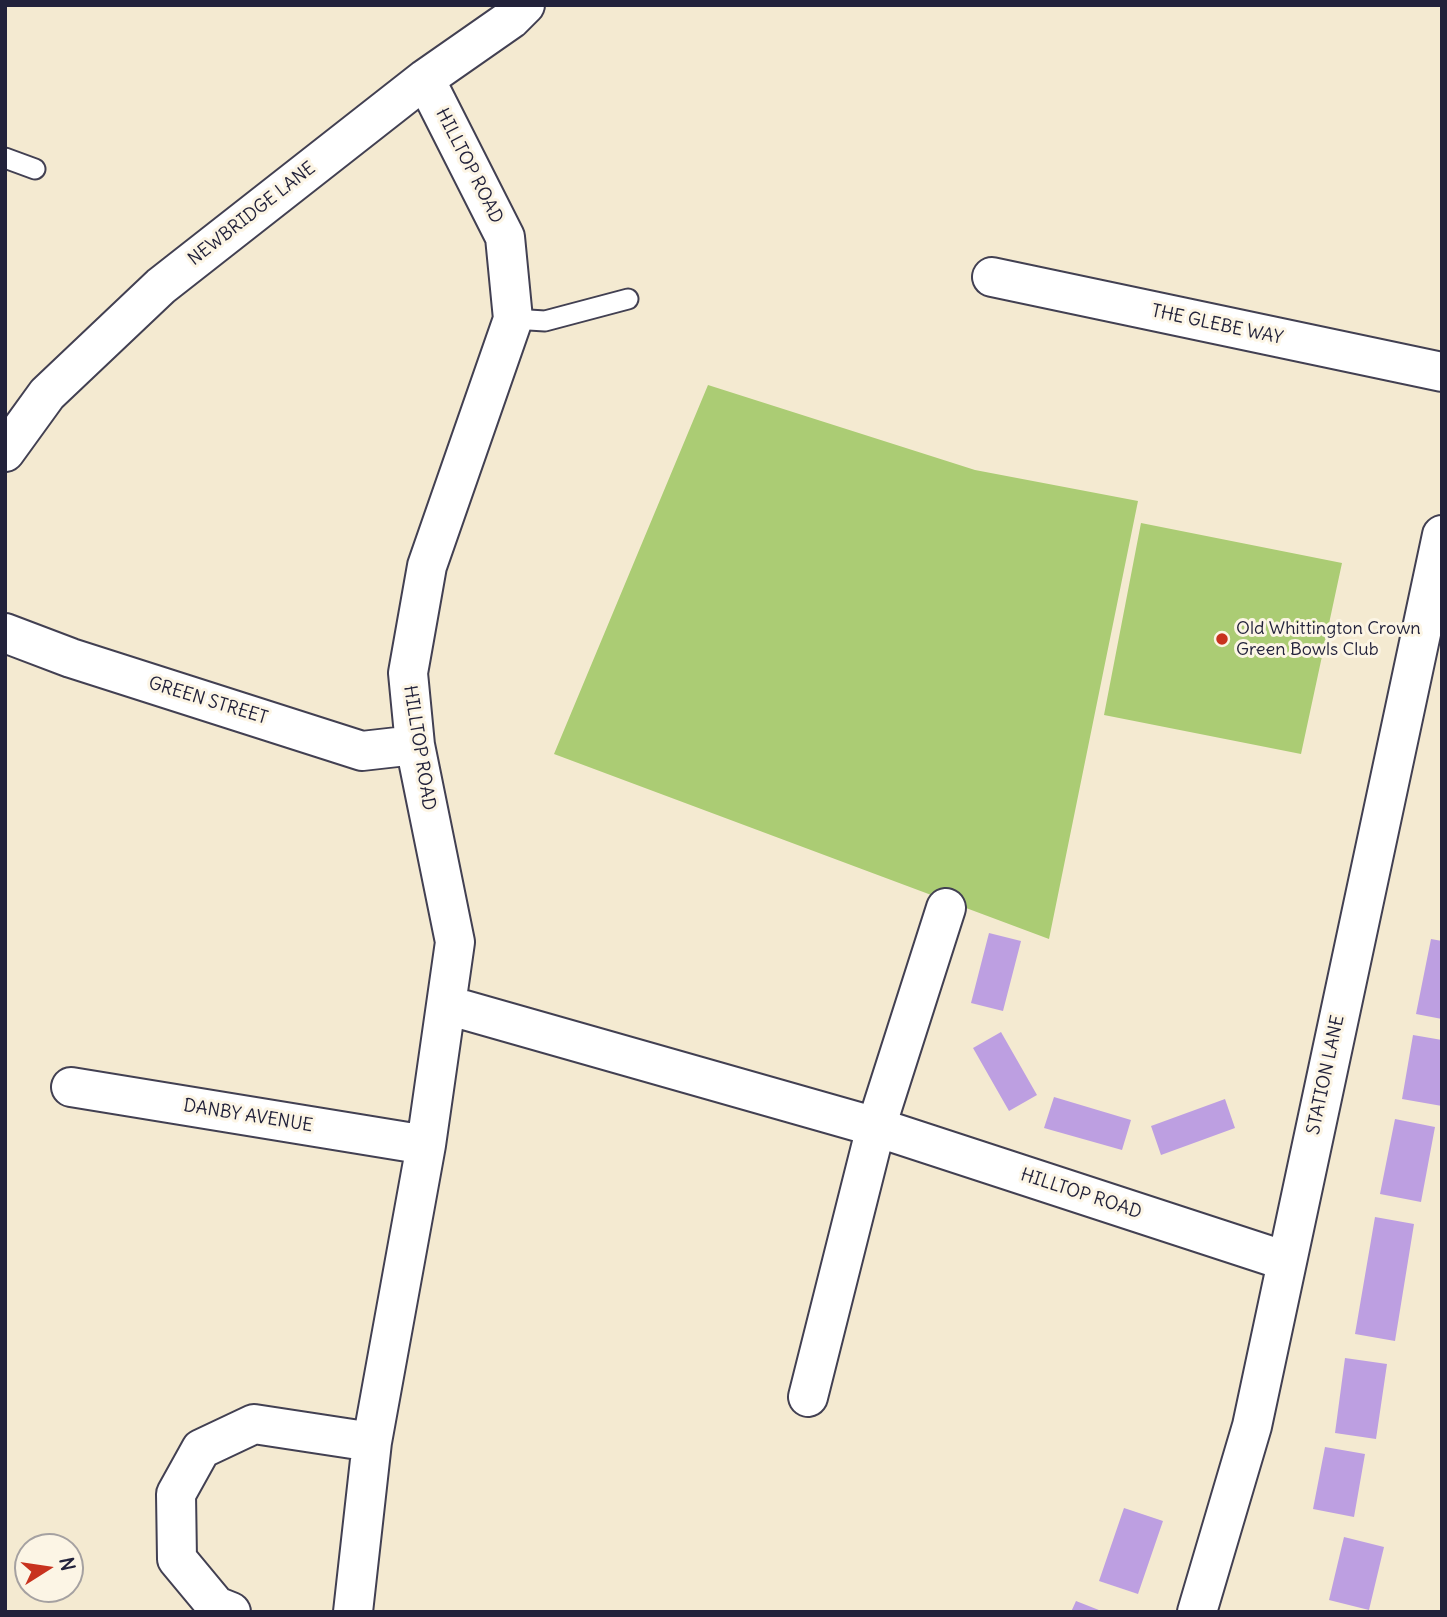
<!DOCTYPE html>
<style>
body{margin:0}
#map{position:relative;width:1447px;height:1617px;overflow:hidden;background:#f4ead1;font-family:Delius,sans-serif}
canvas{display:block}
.frame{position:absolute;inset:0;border:7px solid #22223b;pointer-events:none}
.north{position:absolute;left:14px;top:1533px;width:70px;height:70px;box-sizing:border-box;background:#fcf5e5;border:2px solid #a5a1a1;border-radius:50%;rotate:78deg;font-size:19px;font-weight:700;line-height:28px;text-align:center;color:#22223b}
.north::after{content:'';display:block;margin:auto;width:24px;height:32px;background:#c8321e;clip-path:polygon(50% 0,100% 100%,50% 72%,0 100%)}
</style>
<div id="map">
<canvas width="1447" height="1617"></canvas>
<div class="frame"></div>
<div class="north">N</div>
</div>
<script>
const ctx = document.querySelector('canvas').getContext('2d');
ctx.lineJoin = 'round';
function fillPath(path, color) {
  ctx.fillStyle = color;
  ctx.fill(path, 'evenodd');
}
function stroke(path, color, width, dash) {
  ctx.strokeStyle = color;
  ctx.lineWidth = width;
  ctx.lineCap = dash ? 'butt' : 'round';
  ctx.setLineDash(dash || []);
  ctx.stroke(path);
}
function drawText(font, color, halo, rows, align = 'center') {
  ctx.font = font + ' Delius,sans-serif';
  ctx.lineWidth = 6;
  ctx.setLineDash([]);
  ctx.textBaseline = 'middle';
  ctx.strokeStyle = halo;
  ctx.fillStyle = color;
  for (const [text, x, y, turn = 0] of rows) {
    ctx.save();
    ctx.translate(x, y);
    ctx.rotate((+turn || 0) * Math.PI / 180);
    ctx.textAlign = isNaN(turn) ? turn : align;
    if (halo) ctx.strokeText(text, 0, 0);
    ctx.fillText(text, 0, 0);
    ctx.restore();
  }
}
const green = new Path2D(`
 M 708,385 L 975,470 L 1138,501 L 1049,939 L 554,754 Z
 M 1141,523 L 1342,563 L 1301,754 L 1104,715 Z`);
const building = new Path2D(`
 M 989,933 L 1021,941 L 1003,1011 L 971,1003 Z
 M 1431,939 L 1442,941 L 1442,1019 L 1416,1014 Z
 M 1001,1032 L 1037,1095 L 1009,1111 L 973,1048 Z
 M 1413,1035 L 1442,1040 L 1442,1106 L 1402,1099 Z
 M 1054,1097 L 1131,1120 L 1122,1150 L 1044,1128 Z
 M 1225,1099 L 1235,1128 L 1161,1155 L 1151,1126 Z
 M 1395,1119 L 1435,1127 L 1421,1202 L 1380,1194 Z
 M 1375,1217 L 1414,1224 L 1395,1341 L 1355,1334 Z
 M 1345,1358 L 1387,1364 L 1376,1439 L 1335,1433 Z
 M 1325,1447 L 1365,1454 L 1354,1517 L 1313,1509 Z
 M 1124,1508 L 1163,1521 L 1138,1594 L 1099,1581 Z
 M 1344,1537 L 1384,1547 L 1369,1610 L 1329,1600 Z
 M 1076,1601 L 1104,1612 L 1071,1612 Z`);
const service = new Path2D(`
 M 5,158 L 35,169
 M 513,319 L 545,321 L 628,299`);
const minor = new Path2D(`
 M 992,277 L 1442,372
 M 5,452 L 47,394 L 161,286 L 425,79 L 511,19 L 525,5
 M 5,633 L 71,658 L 362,751 L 415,745
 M 447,1005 L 876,1127 L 1286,1261
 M 71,1087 L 426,1145
 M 808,1397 L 876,1127 L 946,908
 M 231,1612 L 216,1606 L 177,1559 L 176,1494 L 201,1449 L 254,1424 L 372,1442
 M 353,1612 L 372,1442 L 426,1145 L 455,942 L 415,745 L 408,673 L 427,566 L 513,319 L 505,237 L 425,79`);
const tertiary = new Path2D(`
 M 1197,1612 L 1252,1426 L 1442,535`);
const markers = [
 [1222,639,7,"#c8321e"]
];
const streetNames = [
 ["HILLTOP ROAD",469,166,63],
 ["NEWBRIDGE LANE",252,214,-38],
 ["THE GLEBE WAY",1217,325,12],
 ["GREEN STREET",208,701,17],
 ["HILLTOP ROAD",419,748,81],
 ["STATION LANE",1326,1075,-78],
 ["DANBY AVENUE",248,1116,9],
 ["HILLTOP ROAD",1081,1194,18]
];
const poiNames = [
 ["Old Whittington Crown",1236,629],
 ["Green Bowls Club",1236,650]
];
fillPath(green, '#abcc74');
fillPath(building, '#bd9fe1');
stroke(service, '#424052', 23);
stroke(minor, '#424052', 42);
stroke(tertiary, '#424052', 42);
stroke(service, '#fff', 19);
stroke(minor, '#fff', 38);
stroke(tertiary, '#fff', 38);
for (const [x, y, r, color] of markers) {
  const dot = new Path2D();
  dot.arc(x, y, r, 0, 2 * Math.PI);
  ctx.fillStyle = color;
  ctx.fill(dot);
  stroke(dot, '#fcf5e5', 2.5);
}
drawText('18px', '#22223b', '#fcf5e5', streetNames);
drawText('18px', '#22223b', '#fcf5e5', poiNames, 'left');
</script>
